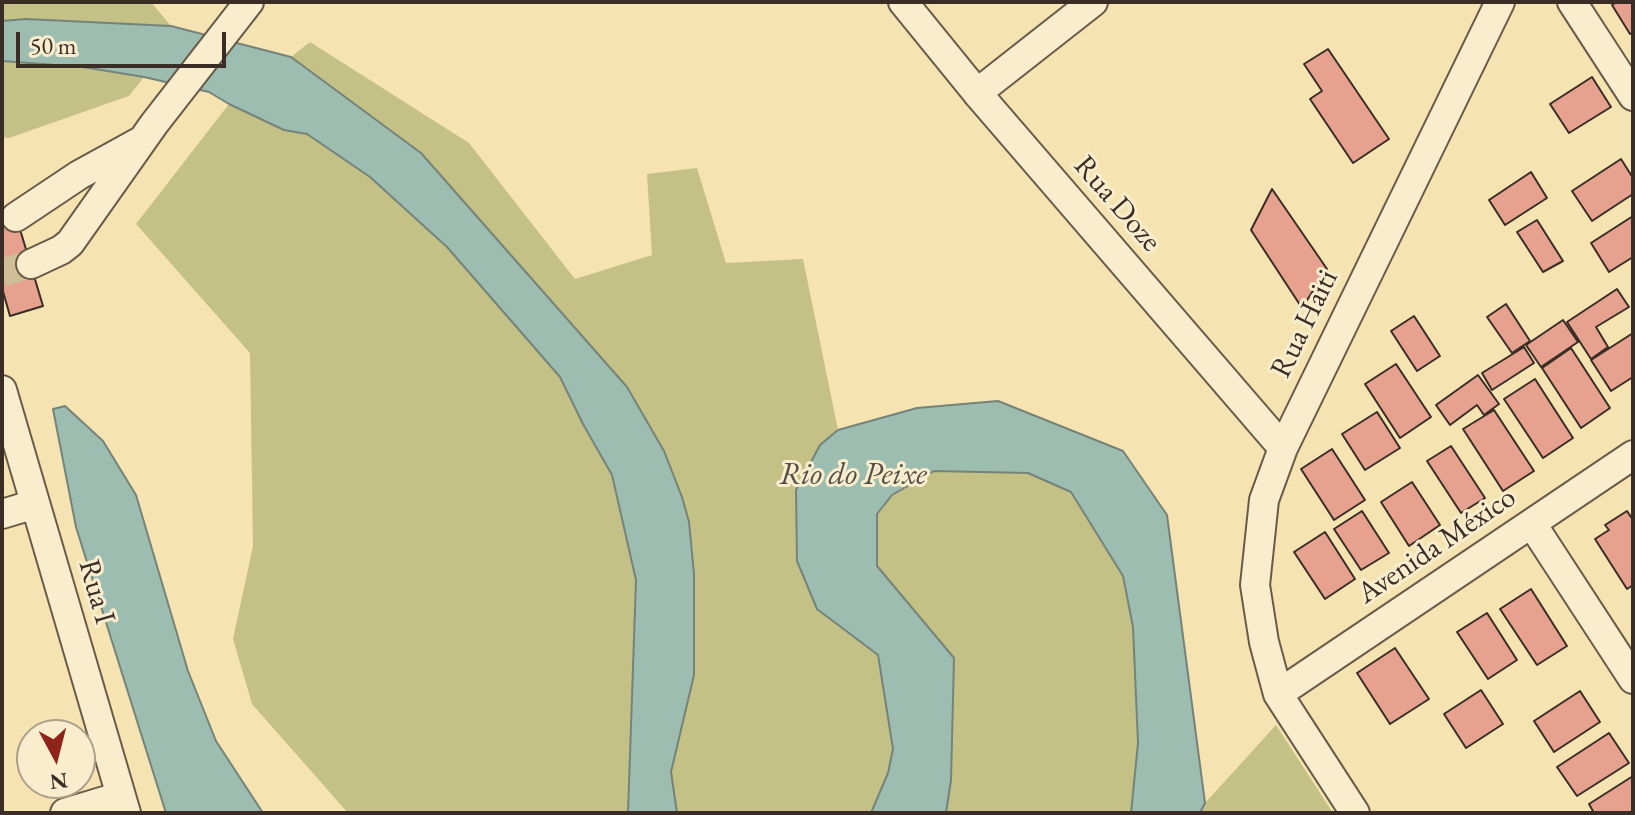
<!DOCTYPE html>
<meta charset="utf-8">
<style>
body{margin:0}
#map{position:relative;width:1635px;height:815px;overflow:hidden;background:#f6e3b2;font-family:"EB Garamond",serif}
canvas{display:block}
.frame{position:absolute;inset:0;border:4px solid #3a2d26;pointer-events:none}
.north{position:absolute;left:16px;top:719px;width:80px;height:80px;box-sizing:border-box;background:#f9edcd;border:2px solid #ada08a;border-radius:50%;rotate:173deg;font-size:22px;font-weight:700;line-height:32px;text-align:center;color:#3a2d26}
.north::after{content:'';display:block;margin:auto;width:28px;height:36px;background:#8f2418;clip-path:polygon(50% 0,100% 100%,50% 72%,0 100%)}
.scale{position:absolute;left:16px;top:32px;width:210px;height:36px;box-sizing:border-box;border:4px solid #3a2d26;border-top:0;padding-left:10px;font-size:24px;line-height:28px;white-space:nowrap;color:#3a2d26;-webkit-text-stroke:6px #f9edcd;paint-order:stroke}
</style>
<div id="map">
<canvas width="1635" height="815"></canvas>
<div class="frame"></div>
<div class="north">N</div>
<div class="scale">50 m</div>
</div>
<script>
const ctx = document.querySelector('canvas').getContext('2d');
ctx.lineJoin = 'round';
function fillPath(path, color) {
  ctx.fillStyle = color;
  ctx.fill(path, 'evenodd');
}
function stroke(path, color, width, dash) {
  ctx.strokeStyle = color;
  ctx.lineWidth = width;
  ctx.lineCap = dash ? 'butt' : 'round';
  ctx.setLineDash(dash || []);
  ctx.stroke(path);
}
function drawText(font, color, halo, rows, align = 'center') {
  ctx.font = font + ' "EB Garamond",serif';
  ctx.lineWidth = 6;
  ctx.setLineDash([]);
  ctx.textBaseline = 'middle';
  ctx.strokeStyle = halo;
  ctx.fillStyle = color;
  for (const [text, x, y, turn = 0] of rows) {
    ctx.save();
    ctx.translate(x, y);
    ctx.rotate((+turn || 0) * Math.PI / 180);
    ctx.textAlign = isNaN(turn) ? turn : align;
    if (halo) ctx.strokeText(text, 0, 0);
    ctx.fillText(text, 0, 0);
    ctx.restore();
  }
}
const green = new Path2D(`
 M 2,2 L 151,2 L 171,26 L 26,19 L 2,21 Z
 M 310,42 L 469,143 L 575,279 L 652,255 L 647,174 L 697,168 L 726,263 L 803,259 L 838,430 L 820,445 L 817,609 L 877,655 L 893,749 L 888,773 L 871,813 L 677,813 L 671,772 L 694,675 L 694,574 L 689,522 L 682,497 L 664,451 L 627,387 L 421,153 L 291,57 Z
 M 2,61 L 83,67 L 144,77 L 129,96 L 9,138 L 2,137 Z
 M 229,104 L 284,130 L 307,134 L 370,177 L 447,247 L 560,377 L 583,424 L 612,475 L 636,580 L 628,813 L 348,813 L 252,704 L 233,639 L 253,546 L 250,353 L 136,224 Z
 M 934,471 L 1028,473 L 1071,493 L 1124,576 L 1133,627 L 1138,743 L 1131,813 L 946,813 L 951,780 L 954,658 L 877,566 L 877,514 L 892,495 Z
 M 1276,725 L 1333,813 L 1200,813 L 1205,803 Z`);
const water = new Path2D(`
 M 26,19 L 171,26 L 291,57 L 421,153 L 627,387 L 664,451 L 682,497 L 689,522 L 694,574 L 694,675 L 671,772 L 677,813 L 628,813 L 636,580 L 612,475 L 583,424 L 560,377 L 447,247 L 370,177 L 307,134 L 284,130 L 229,104 L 209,92 L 144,77 L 83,67 L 2,61 L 2,21 Z
 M 998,401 L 1123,451 L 1167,515 L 1205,803 L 1200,813 L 1131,813 L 1138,743 L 1133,627 L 1123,576 L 1071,492 L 1028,473 L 934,471 L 892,495 L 877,514 L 877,566 L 954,658 L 951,780 L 946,813 L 871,813 L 888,773 L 893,749 L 878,655 L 817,609 L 797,561 L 796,490 L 820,445 L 838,430 L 917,408 Z
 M 65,406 L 103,441 L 136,495 L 188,671 L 216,741 L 263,813 L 166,813 L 76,527 L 53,409 Z`);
const building = new Path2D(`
 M 1617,2 L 1633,2 L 1633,32 L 1630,34 L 1612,5 Z
 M 1328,49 L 1389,139 L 1353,163 L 1310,99 L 1322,91 L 1304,64 Z
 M 1592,77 L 1611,107 L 1569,133 L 1550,104 Z
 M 1621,159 L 1633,178 L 1633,194 L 1592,221 L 1572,191 Z
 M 1531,172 L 1547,198 L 1505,225 L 1489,200 Z
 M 1272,189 L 1327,269 L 1302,308 L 1251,230 Z
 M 13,206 L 43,306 L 10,316 L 2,288 L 2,210 Z
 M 1633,216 L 1633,257 L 1609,272 L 1591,243 Z
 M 1537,220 L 1563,261 L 1543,272 L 1517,232 Z
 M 1617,289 L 1629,307 L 1596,327 L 1608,347 L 1591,359 L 1567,322 Z
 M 1506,304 L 1530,341 L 1512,353 L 1487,317 Z
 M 1414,316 L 1440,356 L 1417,371 L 1391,331 Z
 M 1563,320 L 1578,342 L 1541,367 L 1526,345 Z
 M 1633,333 L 1633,377 L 1611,391 L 1591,360 Z
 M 1524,347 L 1534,363 L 1492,390 L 1482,373 Z
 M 1571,348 L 1610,408 L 1581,428 L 1542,368 Z
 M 1396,364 L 1431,417 L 1400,438 L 1365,384 Z
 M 1478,375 L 1499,404 L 1484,415 L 1477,405 L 1450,425 L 1436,405 Z
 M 1535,379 L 1573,438 L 1543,458 L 1504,399 Z
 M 1494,410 L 1534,471 L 1503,491 L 1463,429 Z
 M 1377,412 L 1400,448 L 1365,470 L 1342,434 Z
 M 1451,446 L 1485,498 L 1461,513 L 1427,461 Z
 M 1332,449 L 1365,500 L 1334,520 L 1301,469 Z
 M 1412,482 L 1440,525 L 1409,546 L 1381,502 Z
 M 1362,511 L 1389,553 L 1361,570 L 1334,529 Z
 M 1627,511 L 1633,520 L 1633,585 L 1627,589 L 1595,539 L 1609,530 L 1605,525 Z
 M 1325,532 L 1355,579 L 1325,599 L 1294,552 Z
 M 1531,589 L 1567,646 L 1537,665 L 1500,609 Z
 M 1487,613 L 1517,660 L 1488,679 L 1457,632 Z
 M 1395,648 L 1429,699 L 1390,724 L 1357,673 Z
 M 1481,690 L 1503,724 L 1466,748 L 1444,714 Z
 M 1580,691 L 1600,722 L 1554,752 L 1534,721 Z
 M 1609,733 L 1629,763 L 1577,796 L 1557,767 Z
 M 1633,776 L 1633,813 L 1594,813 L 1589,804 Z`);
const streetTunnel = new Path2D(`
 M 2,273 L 31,264`);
const street = new Path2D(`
 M 903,2 L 977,93 L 1283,448
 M 1572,2 L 1633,96
 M 977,93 L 1093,2
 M 16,217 L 79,175 L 139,142
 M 31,264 L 61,250 L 70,243 L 154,124 L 249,2
 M 2,390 L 126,813
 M 2,514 L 35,504
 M 1532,524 L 1633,679
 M 1278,694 L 1633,455
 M 65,813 L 121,796
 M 1355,813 L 1278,694 L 1264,642 L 1255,585 L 1264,500 L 1283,448 L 1500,2`);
const streetNames = [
 ["Rua Doze",1117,204,49],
 ["Rua Haiti",1305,324,-64],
 ["Avenida México",1437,546,-34],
 ["Rua I",96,592,74]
];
const waterNames = [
 ["Rio do Peixe",853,475]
];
fillPath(green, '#c4c187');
fillPath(water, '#9dbdb1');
stroke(water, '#758379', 2);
fillPath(building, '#e6a28e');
stroke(building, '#3a2d26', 2);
stroke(streetTunnel, '#d0bf96', 28, [28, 14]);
stroke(street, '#695a49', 32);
stroke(street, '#f9edcd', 28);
drawText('30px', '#3a2d26', '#f9edcd', streetNames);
drawText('italic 32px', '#535149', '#f9edcd', waterNames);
</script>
